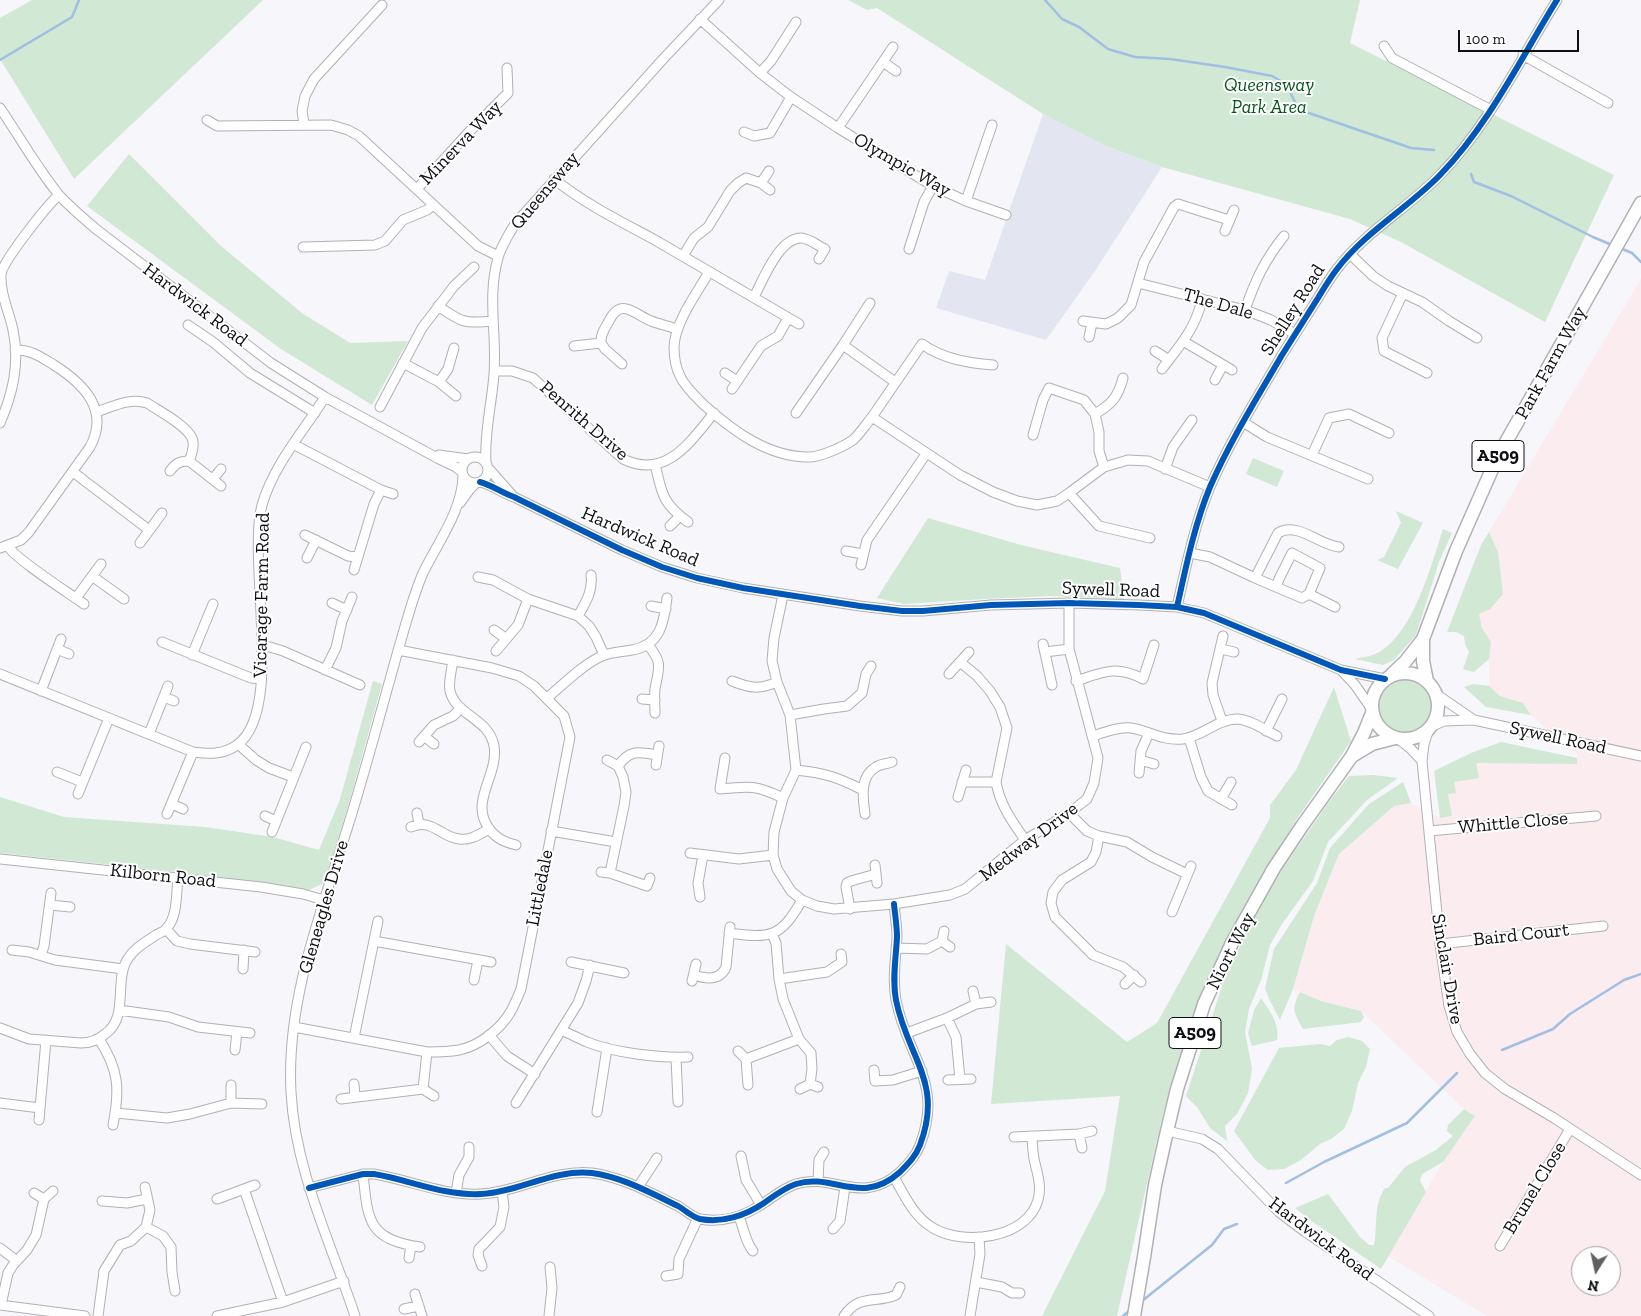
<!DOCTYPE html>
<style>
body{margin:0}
#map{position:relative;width:1641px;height:1316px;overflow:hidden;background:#f6f6fb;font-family:"Zilla Slab",serif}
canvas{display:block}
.north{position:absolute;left:1571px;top:1246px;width:50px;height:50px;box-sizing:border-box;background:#fff;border:1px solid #9f9fa1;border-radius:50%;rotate:190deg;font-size:14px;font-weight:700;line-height:20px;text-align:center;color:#0f1013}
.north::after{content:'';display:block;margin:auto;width:18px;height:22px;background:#606064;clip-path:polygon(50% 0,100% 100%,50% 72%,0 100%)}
.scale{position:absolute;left:1458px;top:30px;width:121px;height:22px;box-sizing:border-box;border:2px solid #0f1013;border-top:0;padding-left:6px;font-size:15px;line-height:18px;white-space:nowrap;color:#0f1013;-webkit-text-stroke:4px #fff;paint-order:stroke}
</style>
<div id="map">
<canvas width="1641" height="1316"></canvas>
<div class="north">N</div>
<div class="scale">100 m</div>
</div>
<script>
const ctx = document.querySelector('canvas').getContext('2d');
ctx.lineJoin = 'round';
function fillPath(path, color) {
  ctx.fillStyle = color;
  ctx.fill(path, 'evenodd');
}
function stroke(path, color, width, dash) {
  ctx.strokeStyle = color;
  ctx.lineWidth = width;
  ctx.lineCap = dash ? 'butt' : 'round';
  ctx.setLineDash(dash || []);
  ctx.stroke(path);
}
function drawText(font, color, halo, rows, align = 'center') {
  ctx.font = font + ' "Zilla Slab",serif';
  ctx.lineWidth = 4;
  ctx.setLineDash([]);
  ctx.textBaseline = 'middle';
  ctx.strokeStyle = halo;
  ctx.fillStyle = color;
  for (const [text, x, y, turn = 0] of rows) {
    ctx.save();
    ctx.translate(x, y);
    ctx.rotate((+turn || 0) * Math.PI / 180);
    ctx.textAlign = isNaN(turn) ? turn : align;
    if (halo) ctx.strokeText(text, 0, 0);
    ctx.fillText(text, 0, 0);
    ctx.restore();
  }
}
const built = new Path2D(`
 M 1043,114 L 1106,146 L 1162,167 L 1095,271 L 1046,340 L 936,308 L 949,271 L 985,280 Z`);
const industrial = new Path2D(`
 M 1641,279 L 1641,1316 L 1487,1316 L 1388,1256 L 1443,1162 L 1475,1116 L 1464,1109 L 1361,1011 L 1321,1001 L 1293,989 L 1314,916 L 1339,854 L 1394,805 L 1411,803 L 1440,818 L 1452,816 L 1448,794 L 1453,782 L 1476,763 L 1577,763 L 1577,754 L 1531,715 L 1523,703 L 1500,696 L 1489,686 L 1489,659 L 1491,642 L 1482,628 L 1479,614 L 1498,552 L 1489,532 ZM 1581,1256 L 1611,1256 L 1611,1286 L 1581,1286 Z`);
const green = new Path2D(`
 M 32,0 L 263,0 L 74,179 L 0,59 L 0,18 Z
 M 848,0 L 1360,0 L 1350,43 L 1614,175 L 1545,322 L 1401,242 L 1350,219 L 1162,167 L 1106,146 L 1043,114 L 877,8 L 867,10 Z
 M 129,154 L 221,246 L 302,313 L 350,343 L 408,341 L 372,405 L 281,349 L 87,206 Z
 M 1253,458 L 1284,471 L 1277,487 L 1246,474 Z
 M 1396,511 L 1423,523 L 1398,569 L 1377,560 L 1384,557 L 1401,523 Z
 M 928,518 L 1021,545 L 1120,568 L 1124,599 L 1051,596 L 985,599 L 904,604 L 877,598 Z
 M 1443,529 L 1452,533 L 1439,562 L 1416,635 L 1394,660 L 1383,665 L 1355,659 C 1363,657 1374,656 1381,651 C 1414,630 1431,566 1443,529 Z
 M 1489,532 L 1498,552 L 1503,594 L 1490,609 L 1479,614 L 1482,628 L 1491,642 L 1489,659 L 1474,672 L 1463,669 L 1469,652 L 1465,644 L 1464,636 L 1456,632 L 1447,632 L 1481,545 Z
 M1376 706a29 29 0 1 1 58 0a29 29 0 1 1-58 0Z
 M 373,681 L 382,684 L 349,803 L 324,883 L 309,890 L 178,872 L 0,853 L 0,797 L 64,817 L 205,827 L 273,837 L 319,850 L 340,799 Z
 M 1473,684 L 1489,686 L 1500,696 L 1523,703 L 1531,715 L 1486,707 L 1464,687 Z
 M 1334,687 L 1351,741 L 1296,820 L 1245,905 L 1204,991 L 1172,1081 L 1163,1113 L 1117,1316 L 1042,1316 L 1105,1191 L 1120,1096 L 991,1104 L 1006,944 L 1127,1042 L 1157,1023 L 1270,818 L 1270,805 L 1296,770 Z
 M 1501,742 L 1577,758 L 1577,764 L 1476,763 L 1479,778 L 1454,782 L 1456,793 L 1448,794 L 1452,816 L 1440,818 L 1434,771 L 1471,753 Z
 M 1373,775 L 1398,778 L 1367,800 L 1328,842 L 1313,881 L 1282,924 L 1270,945 L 1261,980 L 1249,1009 L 1245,1032 L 1252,1069 L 1248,1093 L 1237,1114 L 1225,1126 L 1227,1141 L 1210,1128 L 1197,1107 L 1186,1096 L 1226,974 L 1268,890 L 1328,803 L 1349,776 Z
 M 1403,782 L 1411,803 L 1394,806 L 1339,854 L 1314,916 L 1293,989 L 1280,1020 L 1270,1001 L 1265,989 L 1274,949 L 1317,883 L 1330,848 L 1369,804 Z
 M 1300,992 L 1321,1001 L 1361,1011 L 1364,1017 L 1361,1022 L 1303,1029 C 1294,1013 1291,1009 1300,992 Z
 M 1261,998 C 1270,1011 1280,1024 1277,1040 L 1252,1046 L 1248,1033 L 1254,1010 Z
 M 1348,1037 L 1362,1041 L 1370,1049 L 1366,1067 L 1358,1083 L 1352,1111 L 1344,1129 L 1331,1139 L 1320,1144 L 1301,1160 L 1284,1169 L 1268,1170 L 1256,1161 L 1234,1131 L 1279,1048 L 1319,1044 L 1330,1046 L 1337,1040 Z
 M 1464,1109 L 1475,1116 L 1443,1162 L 1422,1174 L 1420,1181 L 1426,1192 L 1381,1269 L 1310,1220 L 1295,1208 L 1328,1194 L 1360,1237 L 1369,1245 L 1374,1245 C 1378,1226 1373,1205 1385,1188 L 1388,1188 L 1405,1167 L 1436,1150 L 1453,1136 L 1447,1131 L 1448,1125 Z`);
const stream = new Path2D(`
 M 1045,0 L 1062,19 L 1079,27 L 1108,49 L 1135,57 L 1170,59 L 1225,67 L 1272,76 L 1286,84 L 1296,104 L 1303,111 L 1411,148 L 1434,150
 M 0,60 L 72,17 L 79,0
 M 1471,174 L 1474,182 L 1511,196 L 1593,237 L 1612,245
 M 1620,248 L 1632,253 L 1641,262
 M 1502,1050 L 1553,1029 L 1570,1014 L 1624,980 L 1641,974
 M 1286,1183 L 1324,1162 L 1407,1123 L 1457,1073
 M 1142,1301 L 1212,1245 L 1224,1229 L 1237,1224
 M 1123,1316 L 1129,1311`);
const minor = new Path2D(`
 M 700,19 L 760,73 L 791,97 L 838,128 L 933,186 L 966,201 L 1006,215
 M 1384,46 L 1392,58 L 1491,110
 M 1523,55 L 1608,103
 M 883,62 L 896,71
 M 760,73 L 771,61 L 796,22
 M 0,108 C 20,137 37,168 59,195 C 70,207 83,218 96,229 L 271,363 L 325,397 L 439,459 L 456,467 L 462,472
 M 207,120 L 217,126 L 331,125 L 348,130 L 359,136 L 478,246 L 498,256
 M 304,124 L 302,111 L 305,96 L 314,79 L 382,5
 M 838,128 L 893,47
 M 744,132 L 754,136 L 770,133 L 791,97
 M 554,179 C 585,204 620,221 655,240 C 703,268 751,296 799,324
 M 761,183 L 769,171
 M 417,189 L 468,133 L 508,93 L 507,68
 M 966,201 L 992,125
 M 1225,231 L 1234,210
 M 303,247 L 375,245 L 385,241 L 403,220 L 427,210 L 433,205
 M 909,249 L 924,202 L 933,186
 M 1350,254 L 1373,276 L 1388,286 L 1422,302 L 1449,321 L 1477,338
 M 683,256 L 694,238 L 708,227 L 730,191 L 738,183 L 746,178 L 761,183 L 770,190
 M 709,272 C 697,293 675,322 674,347 C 674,356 676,368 680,376 C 685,387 695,396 704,405 C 733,431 769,458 811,457 C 822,456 843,447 853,440 C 860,434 866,424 872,417 L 960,475 L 993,492 L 1017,501 L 1037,505 L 1057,501 L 1069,493 L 1104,467 L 1128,460 L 1148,461 L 1210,487
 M 1138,283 L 1245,310 L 1271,320 L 1295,334
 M 1403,293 L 1382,338 L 1384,351 L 1427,373
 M 754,297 C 763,280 779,238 801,238 C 809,238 818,246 825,249 L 819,259
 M 870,303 L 843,345 L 895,382
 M 438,306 C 461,322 464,324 493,321
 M 1245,310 C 1255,281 1264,261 1284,236
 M 1083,321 L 1106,324 L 1118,318 L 1131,305 L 1144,262 L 1174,207 L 1178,204 L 1229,220
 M 188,325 L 213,342 L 250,373 L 315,413
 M 1089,337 L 1092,323
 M 1183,341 L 1232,370
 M 574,346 L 601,343
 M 1155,351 L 1169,360
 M 403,363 L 439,382 L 456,396
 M 622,364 L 605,349 L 601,343 C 600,335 605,328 609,321 C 621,297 634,314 651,321 C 659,324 668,326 677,329
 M 1162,369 C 1180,345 1196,328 1202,299
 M 494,371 L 512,371 L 533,378 L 623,459 C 666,480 690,442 714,413
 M 725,373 L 737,381
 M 1215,380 L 1223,365
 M 439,382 L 448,369 L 454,348
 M 732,389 L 761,346 L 778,336 L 788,318
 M 380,407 L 422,328 L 454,286 L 474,267
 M 96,412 C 112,407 130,397 147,403 C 159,411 186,425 192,438 C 195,445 192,454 189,461 L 221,486
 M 796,413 L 843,345
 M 1095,414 C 1112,404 1118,397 1123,378
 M 872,417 L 922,344 C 943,359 968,363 993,365
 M 1243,422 L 1267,437 L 1368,479
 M 0,423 C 13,393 20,363 13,330 C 9,311 0,294 1,274 C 3,261 48,204 59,195
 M 1033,435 L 1043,400 L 1049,388 L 1084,400 L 1095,414 L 1099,432 L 1099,451 L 1104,467
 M 293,444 L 381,490 L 393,494
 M 439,455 L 468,459
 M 1312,455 L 1329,418 L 1349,414 L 1389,433
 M462 470a13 13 0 1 1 26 0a13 13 0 1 1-26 0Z
 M 486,462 C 484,432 492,403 494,374 C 497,335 487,296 498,258 C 501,246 509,234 515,224 L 664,58 L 719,0
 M 655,464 C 662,494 662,503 688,522
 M 489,469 L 512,495
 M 1165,469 L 1173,447 L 1192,420
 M 170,471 C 176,463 180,461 189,461
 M 73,472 L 149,530
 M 213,479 L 221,469
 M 480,482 C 492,485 502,493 514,497 L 622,550 L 662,567 L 697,578 L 743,588 L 860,606 L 902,611 L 923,611 L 991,605 L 1069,603 L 1139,605 L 1177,607 L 1204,613 L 1341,670 L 1385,679
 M 1069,493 L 1099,526 L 1150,538
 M 460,503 L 470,489 L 476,483
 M 670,526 L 680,516
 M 305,535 L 348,556 L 357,557
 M 140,543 L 162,513
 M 8,546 C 15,559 69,593 84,604
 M 0,548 L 21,540 L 29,532 L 90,447 C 110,410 84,384 54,365 C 41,357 30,349 15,350
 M 846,551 L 863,554
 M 1190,553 L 1210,557 L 1255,578 L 1278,533 C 1297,521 1319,545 1339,547
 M 307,558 L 316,540
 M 861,565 L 867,540 L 926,454
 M 354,570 L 374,504 L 381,490
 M 92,576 L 124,599
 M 478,577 L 493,580 L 528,599 L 578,616 L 589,626 L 596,637 L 604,655
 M 1255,578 L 1302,598 L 1309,594 L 1320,568 L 1292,553 L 1279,579 L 1276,587
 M 1309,594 L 1335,607
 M 783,595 L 774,638 L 772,661 L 777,682 L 790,715 L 796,770 L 783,798 L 774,832 L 773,855 L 777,869 L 791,891 L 802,900 L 817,906 L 834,909 L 894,904 L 950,895 L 965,889 L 1025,840 L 1069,813 L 1087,799 L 1094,783 L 1098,758 L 1069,649 L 1069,603
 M 76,598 L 101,564
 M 332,603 L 347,610
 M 651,606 L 666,609
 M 1177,607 C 1186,567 1194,526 1210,487 C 1230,441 1257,398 1282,355 C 1294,336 1306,317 1318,298 C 1324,288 1330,278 1337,269 C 1365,232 1408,208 1440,175 C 1488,126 1521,58 1557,0
 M 578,616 C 586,602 593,591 591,575
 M 494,630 L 505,638
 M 162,642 L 251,678 L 261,679
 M 1043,644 L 1052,685
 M 648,645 C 663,663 659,667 655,689 C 654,697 655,705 655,713
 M 263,647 L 270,647 L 283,651 L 360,685
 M 57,649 L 69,654
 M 1221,649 L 1234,652
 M 496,651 L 518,625 L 528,599
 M 1045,652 L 1069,649
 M 192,655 L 213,604
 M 453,660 C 452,669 448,682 450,691 C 456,716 489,718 494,746 C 499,774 470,801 488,827 C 495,838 504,842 516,845
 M 960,662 L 977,676 L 990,691 L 1000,707 L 1007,728 L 996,782 C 1000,805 1012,821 1025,840
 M 325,670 L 336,648 L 342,621 L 352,597
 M 1341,670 L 1355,685 L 1371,708
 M 0,674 L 193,752 C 209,754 223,755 237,745 C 285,711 247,560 262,505 C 274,464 303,432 325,397
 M 949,674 L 969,652
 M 732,681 C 750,688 759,690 777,682
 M 1076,681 C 1103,672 1116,665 1143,679 L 1154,645
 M 41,691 L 61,639
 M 1436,694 L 1474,720
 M 164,697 L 174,701
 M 547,698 C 564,684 582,665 602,656 C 611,652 622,652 632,650 C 661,645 664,622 667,598
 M 642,699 L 655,700
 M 790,715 L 824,709 L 847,706 L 862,693 L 866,674 L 871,666
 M 1222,721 L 1213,695 L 1212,683 L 1223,636
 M 1430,727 L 1444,721 L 1474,720 L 1641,756
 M 1429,729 L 1424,744 L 1422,761 L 1440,944 L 1449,1006 L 1457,1032 L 1470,1054 L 1485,1073 L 1505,1089 L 1554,1118 L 1641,1175
 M 1266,731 L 1282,699
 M 149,734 L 168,686
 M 424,736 L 434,744
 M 1093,736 C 1105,732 1117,727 1131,728 C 1150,731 1162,741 1183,739 C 1203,736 1217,719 1238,719 C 1251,720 1265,730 1277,736
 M 1189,738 L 1201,777 L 1208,791 L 1232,805
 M 1397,738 L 1411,749 L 1422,761
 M 419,742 L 434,725 L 453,716 L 461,708
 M 238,744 L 256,760 L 269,768 L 293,777
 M 725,758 L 720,789 C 749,786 756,785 783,798
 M 607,760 L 618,766 L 623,777 L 626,792 L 624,806 L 610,873
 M 1140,760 L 1154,764
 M 656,765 L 659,746
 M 618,766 C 630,749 638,752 657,755
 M 796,770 C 825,773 837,777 863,790
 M 57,772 L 82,782
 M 1139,773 L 1141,751 L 1149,733
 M 962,782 L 996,782
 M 78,794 L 109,718
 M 958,797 L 966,770
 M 1221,799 L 1231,782
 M 172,804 L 183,809
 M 417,813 L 419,824
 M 1069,813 L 1087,831 L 1099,836 L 1127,842 L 1152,857 L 1187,874
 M 167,814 L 193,752
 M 865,814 C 863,798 859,777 876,767 C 880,764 887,764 892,762
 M 265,816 L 276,821
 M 411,827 C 433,818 440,837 459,839 C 470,841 480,834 489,829
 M 551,831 L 616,842
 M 1429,831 L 1596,816
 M 272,832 L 306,747
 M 1099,836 L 1096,852 L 1091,862 L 1062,880 L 1053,892 L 1051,903 L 1055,917 L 1093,955 L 1123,967 L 1141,982
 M 690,853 L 739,859 L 773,855
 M 0,859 L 261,887 L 303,894 L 324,900
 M 875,865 L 877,883
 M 601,872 L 610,873 L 647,886 L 650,878
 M 700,897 L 698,883 L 703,855
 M 50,905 L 70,907
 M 850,909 L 846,887 L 847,883 L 851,881 L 876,874
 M 1172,912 L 1191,866
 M 166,929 L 177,941 L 190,944 L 255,952
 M 729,933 C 771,939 781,937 802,900
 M 772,934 L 776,943 L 779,979 L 783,999 L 799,1039 L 811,1053 L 812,1069 L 810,1084
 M 374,941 L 491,962
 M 942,941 L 950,947
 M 1440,944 L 1603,926
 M 896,948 L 927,949 L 942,941 L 944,931
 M 12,950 L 29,952 L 55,960 L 123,969
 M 41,955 L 44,946 L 51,893
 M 571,962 L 624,973
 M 243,969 L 244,950
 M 694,975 C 706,979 720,981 726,967 L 730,927
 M 779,979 L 827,972 L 842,962 L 841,954
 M 474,980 L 478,960
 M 692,981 L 696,964
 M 1125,984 L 1134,975
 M 973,991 L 976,1004
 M 119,1010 L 169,1017 L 198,1027 L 250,1033
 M 947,1018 L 956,1037 L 960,1079
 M 294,1027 L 427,1052 C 438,1052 448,1052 459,1050 C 479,1046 501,1029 511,1011 C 515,1004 518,996 521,989 L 570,737 L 564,716 L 534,686 L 519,676 L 492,668 L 398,650
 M 0,1028 L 29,1039 L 81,1043 C 91,1043 98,1040 105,1034 C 129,1018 114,982 127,960 C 134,948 146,942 156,935 C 159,933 164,932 166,929 C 178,917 176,894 178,878
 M 561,1030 C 570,1034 578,1038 587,1042 C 614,1053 659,1058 688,1057
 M 907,1033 L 947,1018 L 976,1004 L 991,1002
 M 489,1035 L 507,1056 L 535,1074
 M 354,1038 L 378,921
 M 99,1039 C 119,1070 120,1089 113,1125
 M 235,1050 L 237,1032
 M 738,1051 L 746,1059 L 748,1085
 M 676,1058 L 678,1102
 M 746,1059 L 799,1039
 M 874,1070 L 875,1081 L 893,1080 L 922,1071
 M 948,1080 L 971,1079
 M 354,1084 L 355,1097
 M 423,1089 L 427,1052
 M 800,1089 L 810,1084 L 818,1087
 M 341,1099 L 423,1089 L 434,1096
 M 0,1103 L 40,1108
 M 231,1103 L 231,1085
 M 516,1103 L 578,1003 L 586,981 L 590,965
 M 597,1112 L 607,1048
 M 116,1113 L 167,1118 L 190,1114 L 231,1103 L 262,1104
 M 39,1120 L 46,1040
 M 1167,1131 L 1202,1139 L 1218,1149 L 1279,1212 L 1304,1231 L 1429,1316
 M 1079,1134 L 1082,1148
 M 1014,1137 L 1079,1134 L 1092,1131
 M 741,1156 L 746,1180 L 761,1205
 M 363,1174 C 368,1220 367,1239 420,1247
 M 894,1177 C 904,1195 914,1217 933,1228 C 963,1246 1027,1239 1038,1200 C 1042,1185 1037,1173 1034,1159 C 1033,1151 1032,1144 1032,1136
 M 818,1181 L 819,1160 L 824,1152
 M 638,1187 L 657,1158
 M 309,1188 L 363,1174 L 374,1174 C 410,1180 444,1196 481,1194 C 519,1192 553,1169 592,1173 C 622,1177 651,1193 678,1206 C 685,1210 692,1217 700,1219 C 722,1223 745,1216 764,1203 C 774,1196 784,1188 796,1184 C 833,1172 861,1207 900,1172 C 908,1164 916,1156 920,1145 C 944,1082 907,1057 896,1000 C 892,979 896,958 897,937 C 897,926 895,915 894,904
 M 244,1189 L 283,1302
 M 34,1193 L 44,1199
 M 456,1193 L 459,1175 L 469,1157 L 469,1147
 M 217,1199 L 255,1185
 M 102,1201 L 127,1203 L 147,1199
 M 739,1217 C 744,1228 745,1242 753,1251
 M 146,1227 L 163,1236 L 171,1247 L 172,1272 L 175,1291
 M 833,1229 L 840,1221 L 845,1187
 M 1500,1246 L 1570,1129
 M 0,1248 L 17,1261
 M 409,1258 L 411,1246
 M 482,1266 L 478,1255 L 479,1249 L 500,1227 L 504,1207 L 502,1191
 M 666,1276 L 678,1274 L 679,1259 L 698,1218
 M 976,1282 L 1002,1287 L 1012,1293 L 1020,1293
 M 415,1294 L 422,1316
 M 0,1305 L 85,1316
 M 1,1305 L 8,1273 L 13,1265 L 27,1250 L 36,1235 L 44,1199 L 53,1191
 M 404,1309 L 419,1306
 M 98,1316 L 104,1271 L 120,1245 L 131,1241 L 146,1227 L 150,1210 L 145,1187
 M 217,1316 L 283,1302 L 344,1281
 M 355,1316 C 331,1243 295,1171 291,1092 C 286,1001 321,912 348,826 C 369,759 386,691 406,623 C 411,606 416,589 423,573 C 438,542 462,511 463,476
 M 549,1316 L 552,1288 L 550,1267
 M 844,1316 C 860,1293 876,1304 896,1295 L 900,1287
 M 970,1316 L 980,1254 L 979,1237`);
const highway = new Path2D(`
 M 1423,639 L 1423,661 L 1427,681
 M1372 706a33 33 0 1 1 66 0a33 33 0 1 1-66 0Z
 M 1391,675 L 1405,662 L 1423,639 L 1456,551 L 1497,458 L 1641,203
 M 1352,756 L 1372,744 L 1395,738
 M 1134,1316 L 1144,1257 L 1155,1185 L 1167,1131 L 1177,1089 L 1204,1004 L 1232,943 L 1274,868 L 1302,826 L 1352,756 L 1364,733 L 1372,713`);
const cycleway = new Path2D(`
 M 480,482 C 492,485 502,493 514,497 L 622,550 L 662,567 L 697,578 L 743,588 L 860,606 L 902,611 L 923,611 L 991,605 L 1069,603 L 1139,605 L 1177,607 L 1204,613 L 1341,670 L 1385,679
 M 1177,607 C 1186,567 1194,526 1210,487 C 1230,441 1257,398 1282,355 C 1294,336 1306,317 1318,298 C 1324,288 1330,278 1337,269 C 1365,232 1408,208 1440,175 C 1488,126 1521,58 1557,0
 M 309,1188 L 363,1174 L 374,1174 C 410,1180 444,1196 481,1194 C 519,1192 553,1169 592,1173 C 622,1177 651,1193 678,1206 C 685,1210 692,1217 700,1219 C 722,1223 745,1216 764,1203 C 774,1196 784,1188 796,1184 C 833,1172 861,1207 900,1172 C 908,1164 916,1156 920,1145 C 944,1082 907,1057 896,1000 C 892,979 896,958 897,937 C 897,926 895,915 894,904`);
const shields = [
 [1498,456,52],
 [1195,1033,52]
];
const shieldNames = [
 ["A509",1498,456],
 ["A509",1195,1033]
];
const parkNames = [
 ["Queensway",1269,86],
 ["Park Area",1269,108]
];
const streetNames = [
 ["Minerva Way",461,143,-46],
 ["Olympic Way",902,165,30],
 ["Queensway",545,191,-50],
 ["The Dale",1218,304,16],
 ["Hardwick Road",195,305,37],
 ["Shelley Road",1293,310,-58],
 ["Park Farm Way",1551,363,-61],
 ["Penrith Drive",584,421,41],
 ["Hardwick Road",640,537,23],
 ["Sywell Road",1111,590,2],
 ["Vicarage Farm Road",262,595,-89],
 ["Sywell Road",1558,738,12],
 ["Whittle Close",1513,823,-5],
 ["Medway Drive",1029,842,-37],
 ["Kilborn Road",163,876,6],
 ["Littledale",540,888,-79],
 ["Gleneagles Drive",324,907,-74],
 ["Baird Court",1521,935,-6],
 ["Niort Way",1231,951,-63],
 ["Sinclair Drive",1447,969,80],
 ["Brunel Close",1535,1188,-59],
 ["Hardwick Road",1321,1239,37]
];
fillPath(built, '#e3e6f1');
fillPath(industrial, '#fbecef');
fillPath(green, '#d1e8d4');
stroke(stream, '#a1bfe2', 2.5);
stroke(minor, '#b1b1b5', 11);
stroke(highway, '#b1b1b5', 15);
stroke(minor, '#fefefe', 9);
stroke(highway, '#fefefe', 12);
stroke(cycleway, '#0057b8', 6);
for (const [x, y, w] of shields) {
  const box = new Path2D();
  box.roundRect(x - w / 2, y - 15.5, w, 31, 4);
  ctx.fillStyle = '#fff';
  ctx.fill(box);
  stroke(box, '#0f1013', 1);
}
drawText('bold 18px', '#0f1013', null, shieldNames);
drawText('italic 19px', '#08551b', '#fff', parkNames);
drawText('19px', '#0f1013', '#fff', streetNames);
</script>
